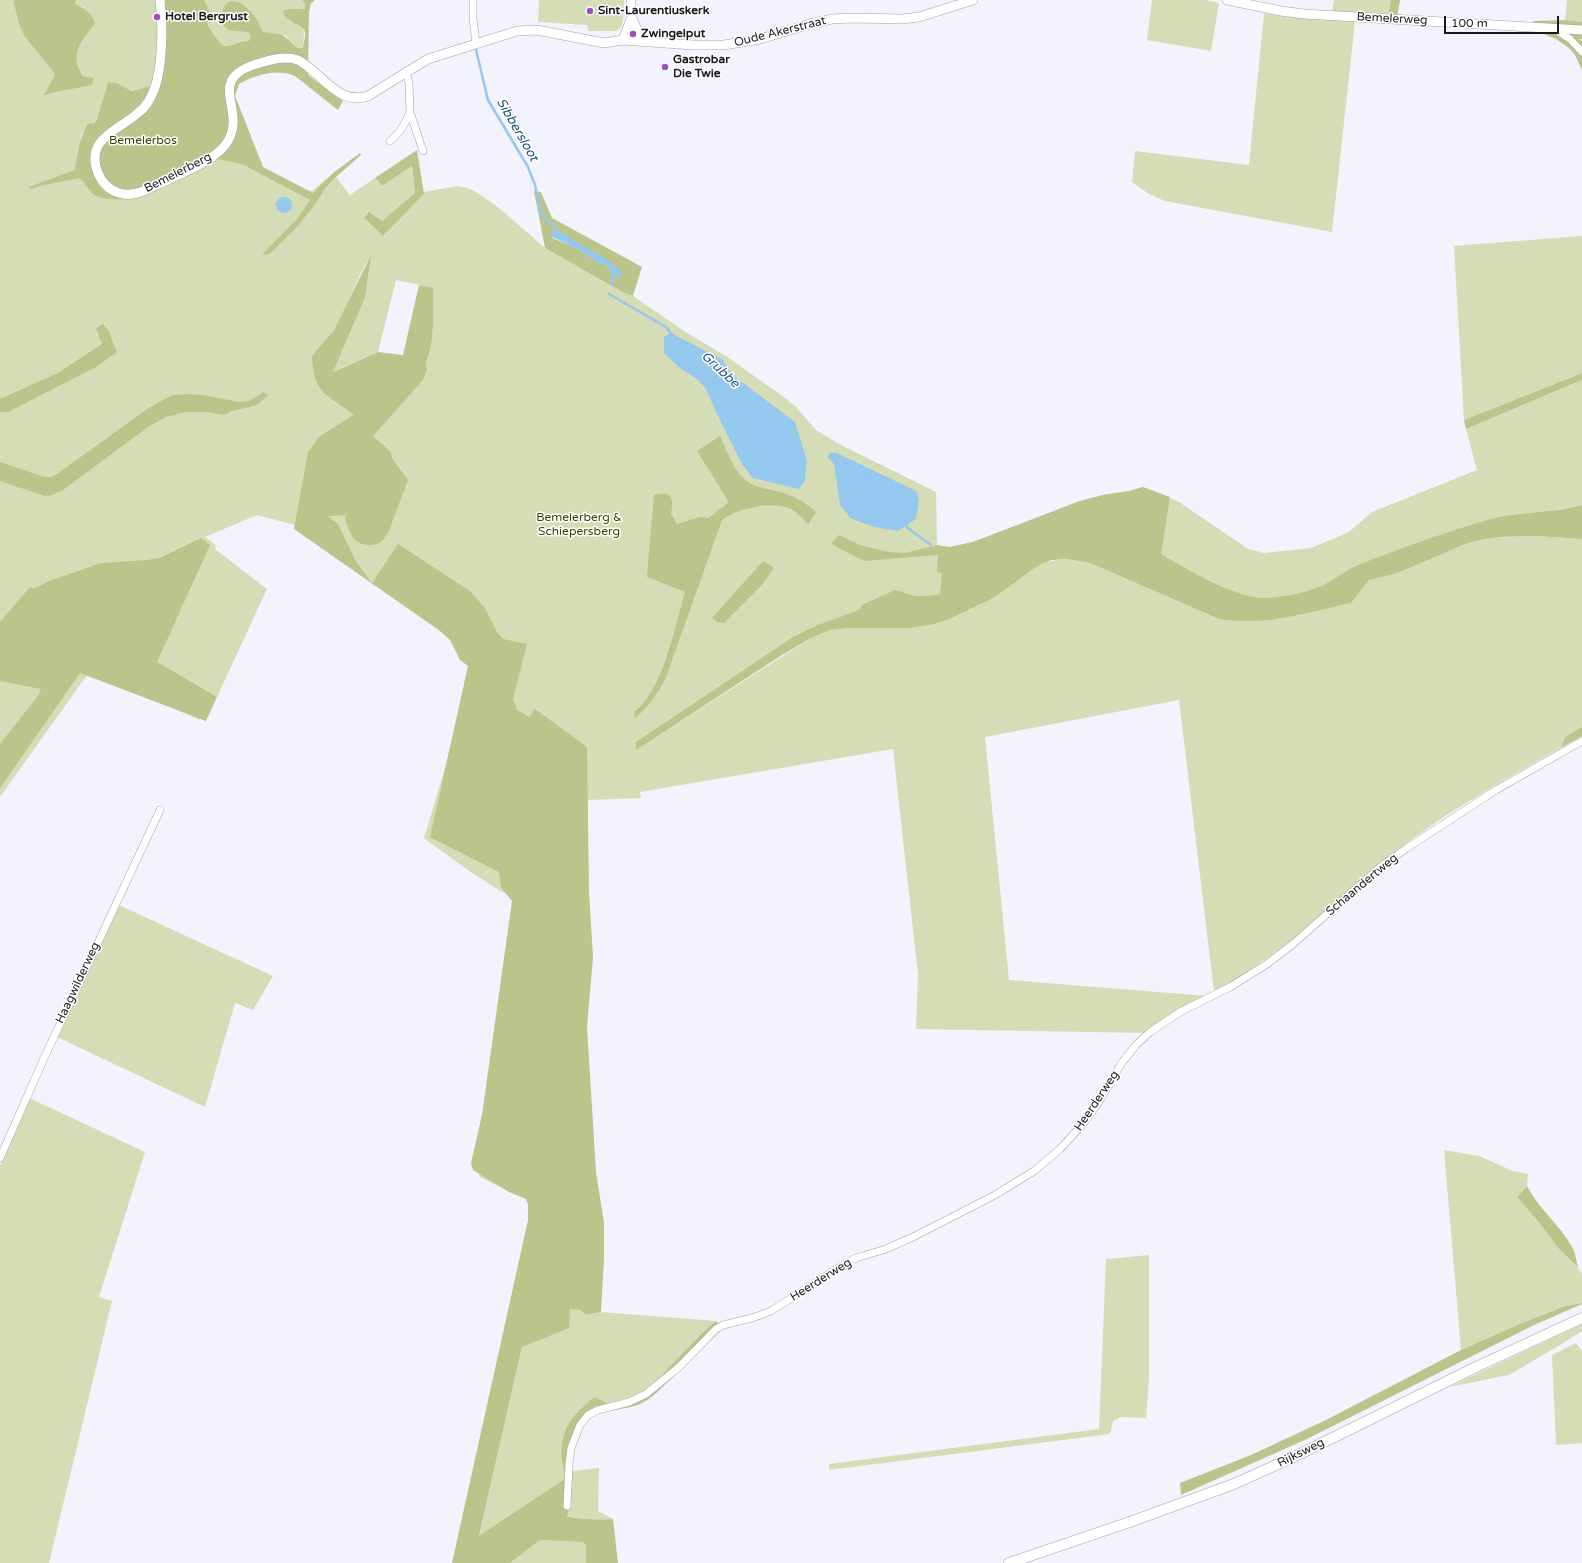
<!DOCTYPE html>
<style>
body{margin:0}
#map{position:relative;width:1582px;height:1563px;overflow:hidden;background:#f3f3fd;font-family:"Varela Round",sans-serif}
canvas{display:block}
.scale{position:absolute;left:1444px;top:16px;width:115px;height:18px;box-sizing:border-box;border:2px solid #1b1a1e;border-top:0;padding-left:5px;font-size:12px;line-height:14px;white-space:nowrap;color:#1b1a1e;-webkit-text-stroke:3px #fff;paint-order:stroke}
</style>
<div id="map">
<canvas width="1582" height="1563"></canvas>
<div class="scale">100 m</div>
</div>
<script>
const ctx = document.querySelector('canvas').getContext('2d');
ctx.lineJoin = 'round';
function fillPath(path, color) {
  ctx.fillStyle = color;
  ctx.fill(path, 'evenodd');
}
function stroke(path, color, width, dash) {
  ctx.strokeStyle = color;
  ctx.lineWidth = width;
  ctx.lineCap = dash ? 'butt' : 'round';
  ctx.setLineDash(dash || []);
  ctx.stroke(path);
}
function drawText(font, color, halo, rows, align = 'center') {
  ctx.font = font + ' "Varela Round",sans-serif';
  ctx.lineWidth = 3;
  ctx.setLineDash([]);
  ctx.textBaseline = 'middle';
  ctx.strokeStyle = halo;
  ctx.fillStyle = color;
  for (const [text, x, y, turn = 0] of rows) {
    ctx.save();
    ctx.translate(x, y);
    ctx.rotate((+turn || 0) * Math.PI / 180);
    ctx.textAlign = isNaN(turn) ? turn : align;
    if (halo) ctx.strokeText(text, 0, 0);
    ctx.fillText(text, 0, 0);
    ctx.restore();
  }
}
const green = new Path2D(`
 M 0,0 L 15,0 L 13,1 L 20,27 L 25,37 L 55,74 L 45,96 C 60,90 76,89 92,85 L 94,78 L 83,76 C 71,56 78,43 93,27 L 83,7 L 75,4 L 76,0 L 156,0 L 159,55 L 154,85 L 132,91 L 122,86 L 108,82 L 97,119 L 82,133 L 77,152 L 76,169 L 220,147 L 163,0 L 302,0 L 305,4 L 305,9 L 299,10 L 293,9 L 288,20 C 308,30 304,28 303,48 L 298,48 L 285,35 L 236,66 L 235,96 L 263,167 L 304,193 L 308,190 L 312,191 L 327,178 L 330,182 L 336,177 L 350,195 L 375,178 L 382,186 L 412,166 L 415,193 L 382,221 L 364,218 L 383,236 L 424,194 L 424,192 L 457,186 L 468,188 L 478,193 L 499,208 L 545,248 L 626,294 L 633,296 L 687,333 L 729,358 L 785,398 L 796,407 L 816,430 L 839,444 L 936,492 L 937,545 L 912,552 L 949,547 L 973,542 L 1080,501 L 1103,495 L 1129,491 L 1129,493 L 1168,497 L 1179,502 L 1248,549 L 1264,553 L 1311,548 L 1349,532 L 1372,512 L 1477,470 L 1466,429 L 1582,380 L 1582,505 L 1550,511 L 1520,534 L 1487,538 L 1537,536 L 1582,539 L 1582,727 L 1566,736 L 1560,748 L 1502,781 L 1442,818 L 1394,852 L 1339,898 L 1307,929 L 1241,977 L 1214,992 L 1179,700 L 985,737 L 1009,980 L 1207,996 L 1147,1033 L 916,1029 L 918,975 L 893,749 L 640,792 L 641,798 L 588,800 L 588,796 L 587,1027 L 594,1314 L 601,1312 L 716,1321 L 706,1329 L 652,1385 L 640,1395 L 631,1398 L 607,1403 L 594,1397 L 576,1414 L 571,1471 L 599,1468 L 598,1511 L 613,1519 L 591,1520 L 567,1516 C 574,1502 570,1492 566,1478 L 479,1537 L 522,1347 L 541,1202 L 519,1190 L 498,1186 L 480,1177 L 478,1170 L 514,900 C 506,892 494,888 485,881 C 464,868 444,853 424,838 L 474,671 L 462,645 L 373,581 L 372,584 L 364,574 L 294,529 L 295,525 L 257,515 L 205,537 L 216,545 L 215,549 L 267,589 L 217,697 L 211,695 L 200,720 L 90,671 L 0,797 ZM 370,256 L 337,336 L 328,338 C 346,314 354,283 370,256 ZM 396,280 L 420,285 L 404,355 L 336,370 L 378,352 ZM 1056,557 L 1090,557 L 1288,611 L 1286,616 C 1262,620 1243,624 1219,619 L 1090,563 L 1067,559 L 1045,562 ZM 960,613 L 930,625 L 909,628 L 849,628 L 831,630 L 811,638 L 653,739 L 805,638 L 823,629 Z
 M 539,0 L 624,0 C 623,9 626,27 616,31 L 588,31 L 587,25 L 538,22 Z
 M 1152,0 L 1206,0 L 1219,3 L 1211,51 L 1147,40 Z
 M 1334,0 L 1391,0 L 1388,17 L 1332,13 Z
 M 1567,0 L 1582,0 L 1582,22 L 1565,20 Z
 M 1264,13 L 1281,16 L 1355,22 L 1332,232 L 1165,201 L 1149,194 L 1132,182 L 1135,151 L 1249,165 Z
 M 1582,236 L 1582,373 L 1464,420 L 1454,246 Z
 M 119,905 L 273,976 L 253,1010 L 235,1003 L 205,1107 L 57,1037 Z
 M 29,1098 L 145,1152 L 99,1297 L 112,1301 L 49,1563 L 0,1563 L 0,1166 Z
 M 1444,1150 L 1479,1156 L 1513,1171 L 1528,1174 L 1527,1186 L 1517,1197 L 1541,1225 L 1559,1249 L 1582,1273 L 1582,1303 C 1540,1313 1501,1332 1461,1350 Z
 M 1149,1255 L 1149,1379 L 1146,1418 L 1121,1417 L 1113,1421 L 1110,1434 L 829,1470 L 829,1464 L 1099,1429 L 1106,1259 Z
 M 1582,1324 L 1582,1331 L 1560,1345 L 1509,1375 L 1449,1387 Z
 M 1576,1343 L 1582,1351 L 1582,1443 L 1556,1445 L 1552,1355 Z
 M 540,1540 L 583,1542 L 586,1545 L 586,1563 L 510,1563 Z`);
const forest = new Path2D(`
 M 15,0 L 76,0 L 75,4 C 85,8 92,13 95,24 C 81,41 69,54 83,76 L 94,78 L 92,85 C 76,89 59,90 44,96 L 55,74 L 25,37 L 20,27 L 13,1 Z
 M 156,0 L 204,0 L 211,15 L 211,20 L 207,23 C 208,28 219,42 223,46 C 232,47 239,41 249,41 L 251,36 L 248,32 C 242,31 233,32 227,29 C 218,22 221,2 232,1 C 240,0 250,10 254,16 C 258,20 260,27 263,32 C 286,35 281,33 298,48 L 303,48 C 303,43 306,36 305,32 C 302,23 286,24 283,11 C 290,7 297,10 305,9 L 305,4 L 302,0 L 315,0 L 311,3 L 309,12 L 308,75 L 343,101 L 338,110 L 295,76 C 277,68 255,75 239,84 L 235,96 L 263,167 L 313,193 L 333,173 L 360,153 L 361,155 L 336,177 L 326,187 L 313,207 L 295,229 L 269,254 L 262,255 L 297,219 L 310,200 L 242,164 L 218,159 L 143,197 C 132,199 102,202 93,194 C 88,190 86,183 79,178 L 44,185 L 31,189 L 29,187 L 75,170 C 77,154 79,138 88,124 L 94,123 L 97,119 L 108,82 L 116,83 L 132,91 L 154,85 L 159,55 Z
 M 1391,0 L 1400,0 L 1397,18 L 1388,17 Z
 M 1565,20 L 1582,22 L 1582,39 L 1579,39 L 1582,41 L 1582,70 L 1575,55 L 1569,48 L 1556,39 L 1546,35 L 1533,21 Z
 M 417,150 L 424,194 L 383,236 L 364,218 L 369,212 L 382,221 L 415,193 L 412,166 L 382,186 L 375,178 Z
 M 534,191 L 541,192 L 552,218 L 642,267 L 633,296 L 626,294 L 545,248 ZM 557,232 L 562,237 L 620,273 L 617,277 L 605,264 L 598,263 L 588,255 L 570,245 L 552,238 Z
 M 371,255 L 365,297 L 333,372 L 378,352 L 403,355 L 419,285 L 433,288 C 433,307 434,326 431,345 C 430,353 424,361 427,369 L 423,380 L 373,436 L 390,451 L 393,460 L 408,480 L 388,533 C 386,535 384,539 382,541 C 374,547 361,546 354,539 C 350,533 347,525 345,518 L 346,515 L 327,516 L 338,524 L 355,560 L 372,583 L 398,544 L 470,591 L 485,608 L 497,632 L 503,639 L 527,644 L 513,699 L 517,710 L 529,717 L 535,709 L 587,747 L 589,891 L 593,957 L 587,1027 L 596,1172 L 604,1223 L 604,1259 L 601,1312 L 586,1315 L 581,1310 L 570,1309 L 569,1328 L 522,1347 L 479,1536 L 566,1478 C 559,1456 559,1432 576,1414 C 581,1408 588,1403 594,1397 L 607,1403 L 631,1398 L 640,1395 L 652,1385 L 706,1329 L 716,1321 L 722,1329 C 706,1345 689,1362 672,1378 C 663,1386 653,1398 642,1403 C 626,1411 592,1410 584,1424 C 573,1441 572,1461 571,1480 C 571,1492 572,1504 567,1516 C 582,1520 597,1520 613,1519 L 618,1563 L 586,1563 L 586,1545 L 583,1542 L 540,1540 L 510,1563 L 452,1563 L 528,1220 L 528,1204 L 526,1199 L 509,1192 L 473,1170 L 471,1163 L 482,1115 L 512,901 L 501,887 L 499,872 L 430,837 L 468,666 L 460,660 L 450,640 L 440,631 L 294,529 L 308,452 L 320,436 L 354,415 C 326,393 314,395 312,356 L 334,330 Z
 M 103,324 L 108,330 L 117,352 L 96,367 L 8,412 L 0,412 L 0,399 L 58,373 L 102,344 L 96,328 Z
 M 1582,373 L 1582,380 L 1466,429 L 1464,420 Z
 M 264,392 L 268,395 L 257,405 L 232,411 L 224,415 L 206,412 L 186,412 L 166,417 L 148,427 L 63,490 L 52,495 L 45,496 L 0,481 L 0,462 L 44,477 L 51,477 L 57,474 L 150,407 L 163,400 L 173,395 L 189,394 L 203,395 L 239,402 L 249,401 Z
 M 720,436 C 725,447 734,469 742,477 C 752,488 770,489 784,493 C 796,497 807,504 816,512 L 808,524 C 803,519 796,511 789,508 C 770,501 738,508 722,520 L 665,680 C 656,695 649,707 635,718 L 634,712 C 663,692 675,625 685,592 L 647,577 L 654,495 C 672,490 674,499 671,514 L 677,524 L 700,517 L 709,518 L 729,502 L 697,451 Z
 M 1143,487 L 1170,497 L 1161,554 C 1187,569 1232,597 1263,598 C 1281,598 1312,592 1327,583 C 1337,578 1345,571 1356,566 C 1398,549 1440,534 1484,521 C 1516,511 1550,514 1582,505 L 1582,539 L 1537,536 L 1502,537 L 1483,539 L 1465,544 L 1397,573 L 1369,580 L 1351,603 C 1309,612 1262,627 1219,619 L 1090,563 L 1067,559 L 1052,560 L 1043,563 L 1033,569 L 1006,589 L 991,599 L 947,620 L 930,625 L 909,628 L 849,628 L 831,630 L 811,638 L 782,655 L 636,750 L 636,742 L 793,637 L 818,625 L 854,612 L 860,609 L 862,605 L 895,590 L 915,596 L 929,596 L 940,594 L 942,573 L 937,572 L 938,555 L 864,561 L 831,544 L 839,535 L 860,545 L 888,552 L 905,553 L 937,545 L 950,547 L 973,542 L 1080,501 L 1103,495 L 1129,491 Z
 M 201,538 L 210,545 L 157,662 L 217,697 L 206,721 L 80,673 L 0,788 L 0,744 L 38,696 L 41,689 L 0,681 L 0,622 L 30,587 L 33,589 L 52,580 L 101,563 L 147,560 L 160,558 Z
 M 763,561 L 774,568 L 761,586 L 724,623 L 717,622 L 712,618 Z
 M 1582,727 L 1582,736 L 1560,748 L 1566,736 Z
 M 1527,1186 C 1538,1208 1560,1225 1572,1247 C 1576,1253 1576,1261 1578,1268 L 1559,1249 L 1541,1225 L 1517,1197 Z
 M 1582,1303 L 1582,1304 L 1534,1325 L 1307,1439 L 1181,1495 L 1180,1483 L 1251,1455 L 1326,1420 L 1461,1350 L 1517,1325 L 1563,1307 Z`);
const water = new Path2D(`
 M276 205a8 8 0 1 1 16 0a8 8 0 1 1-16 0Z
 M 554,231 L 602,256 L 618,268 L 622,276 L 617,277 L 605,264 L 598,263 L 588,255 L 570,245 L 552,237 L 550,233 Z
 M 671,333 L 723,360 L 731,374 L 795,422 L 807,461 L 805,480 L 799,489 L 753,478 L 742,464 L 717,414 L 706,389 L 697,379 L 681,369 L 664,353 L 664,337 Z
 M 829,453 L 837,453 L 916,491 L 919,500 L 916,519 L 898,531 L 874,527 L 850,518 L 840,504 L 834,464 L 828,458 Z`);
const stream = new Path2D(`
 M 476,50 L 488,100 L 528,167 L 535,185 L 541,214 L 562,234 L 579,245
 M 612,269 L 613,285
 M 609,294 L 666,327 L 672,335
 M 905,525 L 909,529 L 931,545`);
const minor = new Path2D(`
 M 473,0 L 473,18 L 476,43
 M 1557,28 L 1559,32 L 1570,39 L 1582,52
 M 406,71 L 409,83 L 410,112 L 423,151
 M 390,141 C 400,133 406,123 410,112
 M 0,1158 L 45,1056 L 160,810
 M 567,1506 L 569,1464 L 571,1448 L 580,1425 L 588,1415 L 598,1410 L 629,1402 L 646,1394 L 679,1367 L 716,1329 L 723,1325 L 752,1318 L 771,1311 L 846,1263 L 856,1258 L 886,1249 L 915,1236 L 995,1195 L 1034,1171 L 1060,1149 L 1083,1124 L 1097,1105 L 1121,1064 L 1136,1045 L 1150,1032 L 1180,1012 L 1230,987 L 1267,964 L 1293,944 L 1379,868 L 1407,848 L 1496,790 L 1582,741`);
const tertiary = new Path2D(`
 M 160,0 C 163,25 163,67 154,90 C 151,98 146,107 139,112 C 120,130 84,138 98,173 C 102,183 109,190 119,193 C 131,197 143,192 154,186 C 175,176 216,162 228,141 C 247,108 203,79 260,63 C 273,59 285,56 298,60 C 322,73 338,106 368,96 L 428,59 L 517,31 L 537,30 L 604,43 L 623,40 L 693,45 L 724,45 L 760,39 L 810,24 L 832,19 L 852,18 L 902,19 L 919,17 L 973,0
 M 631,0 C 631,22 633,23 644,41
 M 1227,0 L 1281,11 L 1304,14 L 1582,30
 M 623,40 L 631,19`);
const secondary = new Path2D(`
 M 1009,1563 L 1127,1523 L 1234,1484 L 1294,1457 L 1476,1367 L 1582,1318`);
const markers = [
 [590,11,4,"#a24fbe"],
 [157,17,4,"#a24fbe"],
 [633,34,4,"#a24fbe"],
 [665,67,4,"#a24fbe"]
];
const poiNames = [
 ["Sint-Laurentiuskerk",598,11],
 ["Hotel Bergrust",165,17],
 ["Zwingelput",641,34],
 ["Gastrobar",673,60],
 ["Die Twie",673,74]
];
const streetNames = [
 ["Bemelerweg",1392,19,3],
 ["Oude Akerstraat",780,32,-14],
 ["Bemelerberg",178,173,-27],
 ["Schaandertweg",1362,885,-40],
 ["Haagwilderweg",78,983,-65],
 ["Heerderweg",1097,1101,-56],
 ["Heerderweg",821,1280,-32],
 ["Rijksweg",1301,1453,-26]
];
const parkNames = [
 ["Bemelerbos",143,141],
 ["Bemelerberg &",579,518],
 ["Schiepersberg",579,532]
];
const waterNames = [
 ["Sibbersloot",517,130,60],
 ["Grubbe",720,370,43]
];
fillPath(green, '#d5ddb6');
fillPath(forest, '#bac48b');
fillPath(water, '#95c8ee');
stroke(stream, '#95c8ee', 2.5);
stroke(minor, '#a1a0aa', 8);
stroke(tertiary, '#a1a0aa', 10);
stroke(secondary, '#a1a0aa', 11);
stroke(minor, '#fff', 7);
stroke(tertiary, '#fff', 9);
stroke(secondary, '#fff', 10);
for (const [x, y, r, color] of markers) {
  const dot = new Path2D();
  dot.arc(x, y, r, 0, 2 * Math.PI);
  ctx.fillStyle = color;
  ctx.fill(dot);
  stroke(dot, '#fff', 1.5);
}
drawText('bold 12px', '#1b1a1e', '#fff', poiNames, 'left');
drawText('12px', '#1b1a1e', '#fff', streetNames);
drawText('12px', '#3c4300', '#fff', parkNames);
drawText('italic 13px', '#1d577c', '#fff', waterNames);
</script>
